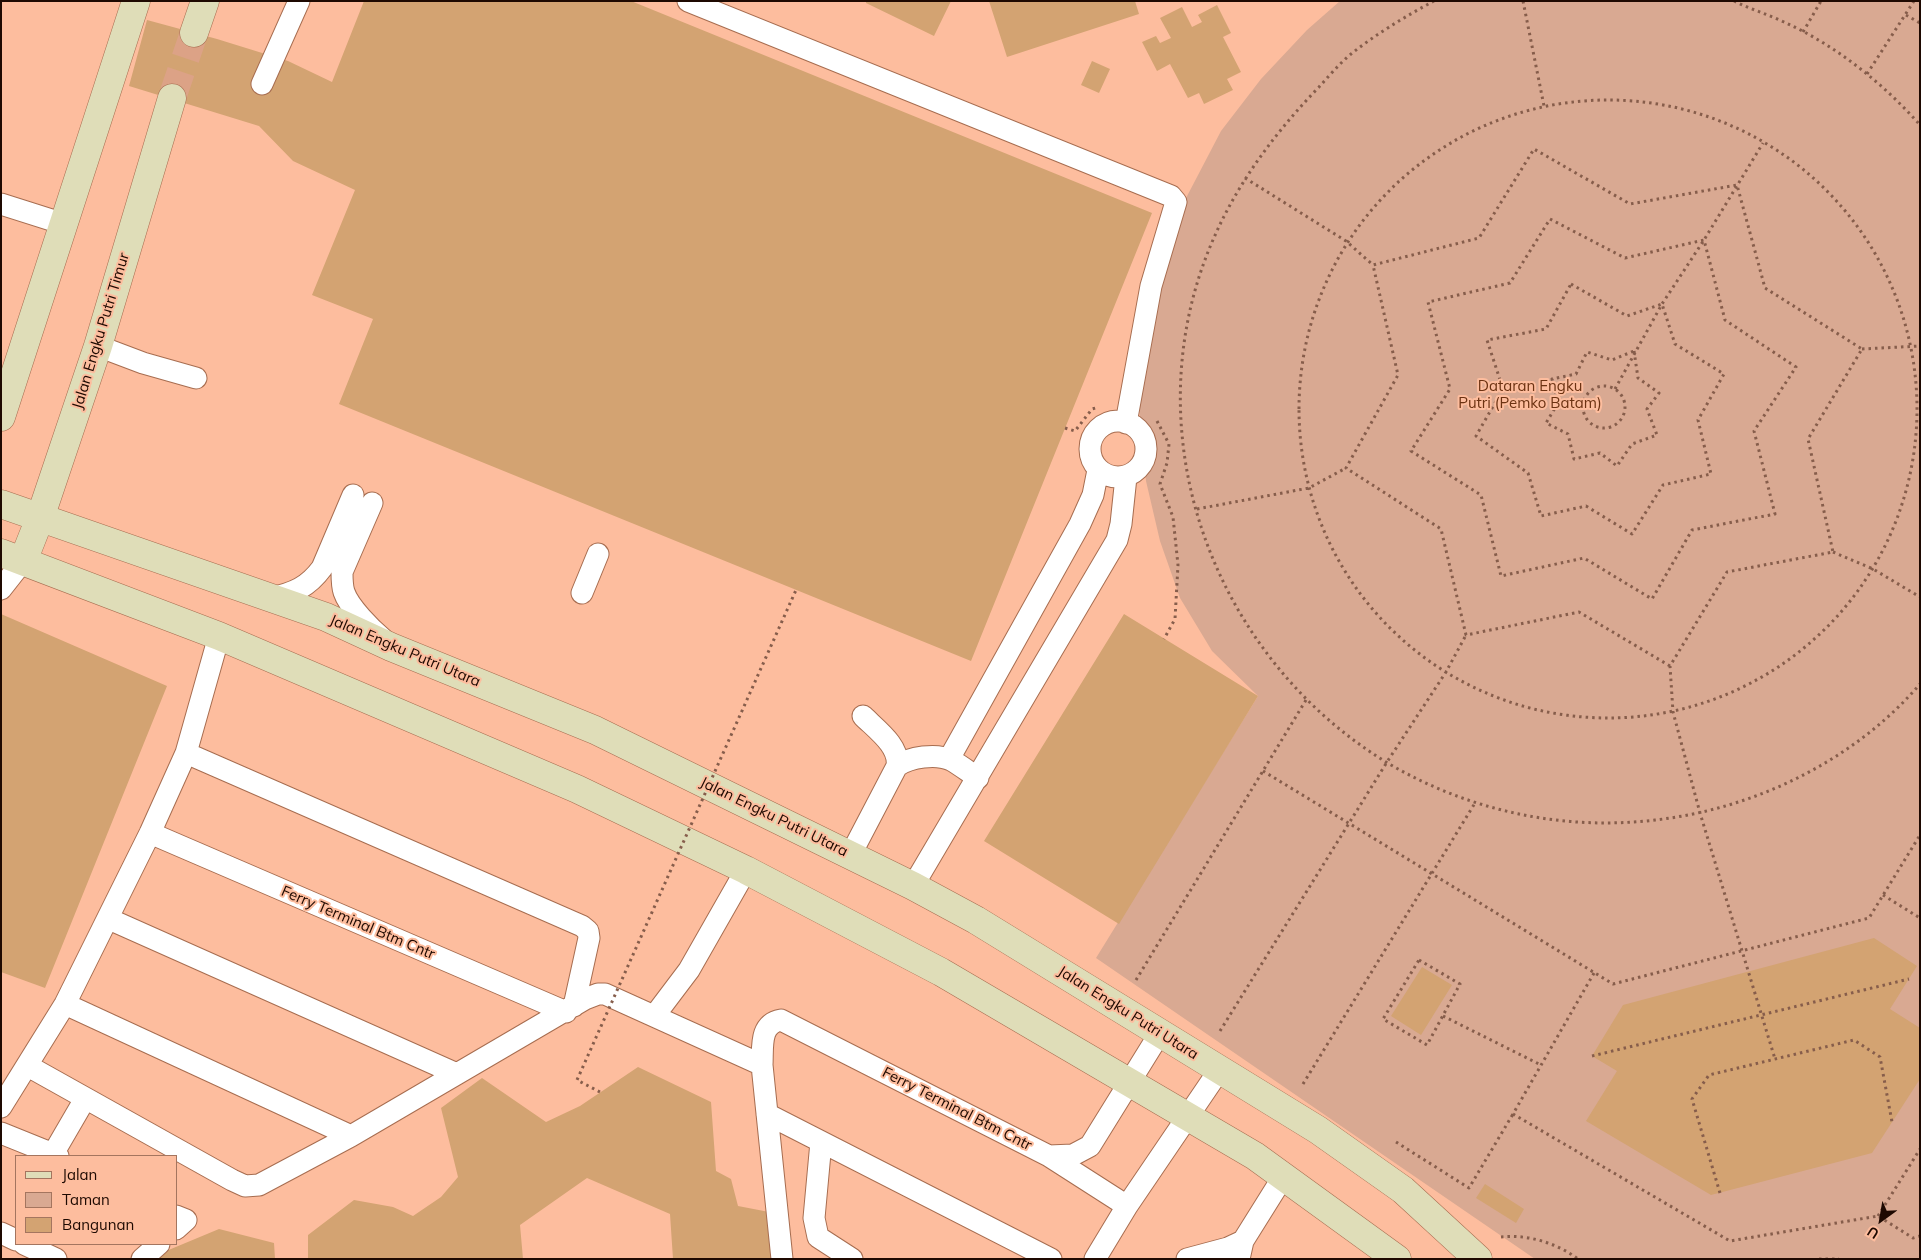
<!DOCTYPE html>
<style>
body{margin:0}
#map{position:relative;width:1921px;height:1260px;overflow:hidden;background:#fdbd9e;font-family:Mulish,sans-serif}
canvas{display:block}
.frame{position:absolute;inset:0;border:2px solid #1e0901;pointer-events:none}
.legend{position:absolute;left:15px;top:1155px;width:162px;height:90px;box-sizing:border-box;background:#fdbd9e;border:1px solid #a4755f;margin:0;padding:6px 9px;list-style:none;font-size:15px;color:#1e0901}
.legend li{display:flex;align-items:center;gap:10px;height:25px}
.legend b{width:25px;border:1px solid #a4755f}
.north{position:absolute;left:1856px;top:1195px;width:50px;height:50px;-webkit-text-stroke:4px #fdbd9e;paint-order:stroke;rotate:212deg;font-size:14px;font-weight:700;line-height:20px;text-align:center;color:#1e0901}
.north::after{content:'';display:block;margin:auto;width:18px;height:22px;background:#1e0901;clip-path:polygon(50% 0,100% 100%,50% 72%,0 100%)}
</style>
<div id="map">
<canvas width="1921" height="1260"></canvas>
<div class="frame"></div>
<ul class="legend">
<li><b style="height:6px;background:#dfddb8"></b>Jalan</li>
<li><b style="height:14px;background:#d9a992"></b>Taman</li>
<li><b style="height:14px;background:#d3a372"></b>Bangunan</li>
</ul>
<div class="north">U</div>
</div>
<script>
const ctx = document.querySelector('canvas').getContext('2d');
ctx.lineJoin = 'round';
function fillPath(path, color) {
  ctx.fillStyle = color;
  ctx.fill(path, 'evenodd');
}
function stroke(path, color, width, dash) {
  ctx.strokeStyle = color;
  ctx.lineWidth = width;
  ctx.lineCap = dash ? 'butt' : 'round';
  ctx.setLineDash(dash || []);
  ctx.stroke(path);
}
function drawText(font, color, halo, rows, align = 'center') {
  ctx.font = font + ' Mulish,sans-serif';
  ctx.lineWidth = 4;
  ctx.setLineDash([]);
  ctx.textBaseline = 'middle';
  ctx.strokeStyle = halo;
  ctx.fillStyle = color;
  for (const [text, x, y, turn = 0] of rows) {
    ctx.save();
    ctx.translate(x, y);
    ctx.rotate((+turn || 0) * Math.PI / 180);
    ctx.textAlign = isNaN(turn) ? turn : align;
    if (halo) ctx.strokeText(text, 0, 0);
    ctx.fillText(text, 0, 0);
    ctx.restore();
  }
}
const green = new Path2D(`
 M 1340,1 L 1920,1 L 1920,1259 L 1535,1259 L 1096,958 L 1258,696 L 1212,651 L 1180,598 L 1160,541 L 1146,481 L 1139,406 L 1173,223 L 1221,131 L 1261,79 L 1307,30 Z`);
const building = new Path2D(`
 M 364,1 L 631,1 L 1152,213 L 971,661 L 339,404 L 373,319 L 312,295 L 355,190 L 293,161 L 259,126 L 129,86 L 147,20 L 217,39 L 288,61 L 332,82 Z
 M 866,1 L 951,1 L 934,36 L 866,3 Z
 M 989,1 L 1135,1 L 1139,14 L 1007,57 Z
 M 1217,5 L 1231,33 L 1223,37 L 1241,72 L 1227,79 L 1233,90 L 1204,104 L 1199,93 L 1188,98 L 1170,64 L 1157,71 L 1142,42 L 1156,36 L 1160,43 L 1171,38 L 1160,18 L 1182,7 L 1192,27 L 1202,22 L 1198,15 Z
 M 1092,61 L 1110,69 L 1099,93 L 1081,85 Z
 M 1,614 L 167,686 L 45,988 L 1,972 Z
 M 1124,614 L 1258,696 L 1119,924 L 984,841 Z
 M 1874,938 L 1917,966 L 1890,1009 L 1920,1028 L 1920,1079 L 1872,1153 L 1711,1195 L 1586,1121 L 1617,1071 L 1592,1056 L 1623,1005 Z
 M 1422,967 L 1452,985 L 1421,1035 L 1391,1016 Z
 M 638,1067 L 711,1102 L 716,1171 L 731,1179 L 738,1206 L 769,1212 L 774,1259 L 673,1259 L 670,1214 L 587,1178 L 520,1225 L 523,1259 L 308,1259 L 308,1235 L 354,1200 L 393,1207 L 413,1216 L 441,1197 L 458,1177 L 441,1108 L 482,1078 L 546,1122 L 580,1106 Z
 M 1485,1184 L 1524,1209 L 1516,1223 L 1476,1198 Z
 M 219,1229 L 274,1243 L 275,1259 L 147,1259 Z`);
const secondaryTunnel = new Path2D(`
 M 172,98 L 194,33`);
const path = new Path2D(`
 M 1434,1 C 1406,16 1376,34 1351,54 C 1339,64 1329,76 1319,87 C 1267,141 1225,200 1201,271 C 1138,458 1224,666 1391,765 C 1471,811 1563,831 1655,820 C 1754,809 1854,761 1920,684
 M 1523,1 L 1544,106
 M 1734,1 C 1750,9 1767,14 1784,22 C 1835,45 1883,83 1920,125
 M 1906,15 L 1920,23
 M 1803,32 L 1821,1
 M 1867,74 L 1914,1
 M1299 409a309 309 0 1 1 618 0a309 309 0 1 1-618 0Z
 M 1245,178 L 1346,241 L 1373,265
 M 1550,219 L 1625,258 L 1704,240 L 1725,320 L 1796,367 L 1754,431 L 1775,514 L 1692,530 L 1652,599 L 1584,558 L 1501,576 L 1481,495 L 1411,451 L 1450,389 L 1428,302 L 1510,283 Z
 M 1571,284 L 1627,316 L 1662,304 L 1675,344 L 1724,374 L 1698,420 L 1711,474 L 1663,485 L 1632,534 L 1586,506 L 1541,516 L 1528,473 L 1476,436 L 1503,389 L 1487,340 L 1546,329 Z
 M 1862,349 L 1920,346
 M 1634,351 L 1638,378 L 1659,393 L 1647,409 L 1657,435 L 1632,444 L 1617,466 L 1600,453 L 1574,459 L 1568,434 L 1546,423 L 1558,403 L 1552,379 L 1576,374 L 1587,352 L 1612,360 Z
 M1583 407a21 21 0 1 1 42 0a21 21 0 1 1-42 0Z
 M 1615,389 L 1662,304 L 1704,240 L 1763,143
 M 1157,421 L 1169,444 L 1167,463 L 1160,484 L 1173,517 L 1178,565 L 1175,619 L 1164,639
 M 1065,428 L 1075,431 L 1092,409 L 1099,407
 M 1197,509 L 1309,488 L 1346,468
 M 1833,552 L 1873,569 L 1920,597
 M 1670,666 L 1579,612 L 1466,635 L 1441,529 L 1346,468 L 1398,375 L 1373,265 L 1479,238 L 1534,149 L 1630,204 L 1737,185 L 1765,288 L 1862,349 L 1808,439 L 1833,552 L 1727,572 L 1670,666 L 1673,712 L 1700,813 L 1775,1059
 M 1263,771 L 1613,984 L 1869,918 L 1920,835
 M 1883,895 L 1920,918
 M 1419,960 L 1460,984 L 1427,1045 L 1383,1019 Z
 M 1594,973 L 1513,1114 L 1730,1241 L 1878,1216 L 1913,1238 L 1920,1236
 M 1136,980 L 1306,700
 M 1443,1016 L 1539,1064
 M 1220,1031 L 1387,762 L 1446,672 L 1466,635
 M 1592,1056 L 1909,979
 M 1303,1084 L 1475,803
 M 1396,1142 L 1469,1188 L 1513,1114
 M 1720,1193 L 1692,1099 L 1709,1075 L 1854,1040 L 1880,1057 L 1892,1122
 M 1878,1216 L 1920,1149
 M 1501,1237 C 1527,1234 1557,1243 1578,1259
 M 1819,1259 L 1839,1259`);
const service = new Path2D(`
 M 688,1 L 1171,196 L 1176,202 L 1151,286 L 1126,423
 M 262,84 L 299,1
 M 1,204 L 64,224
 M 98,346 L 143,363 L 196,378
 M1090 449a28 28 0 1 1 56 0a28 28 0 1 1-56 0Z
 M 372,503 L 342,572 C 342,578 342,586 344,592 C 349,607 371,629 383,639
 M 1,589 L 23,561
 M 582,593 L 598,554
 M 271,598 C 294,593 308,587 322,568 L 353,495
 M 186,753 L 582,926 L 588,931 L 589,938 L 574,1006
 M 949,759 L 1080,524 L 1093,495 L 1098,470
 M 897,766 C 910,757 936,753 951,760 C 960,765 969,772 978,778
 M 150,833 L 566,1012
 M 851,854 L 897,766 C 900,746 876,729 863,716
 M 913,886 L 1117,540 L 1121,524 L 1126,477
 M 109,919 L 457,1074
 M 65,1004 L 351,1136
 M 655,1015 L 689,970 L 746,870
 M 762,1065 C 763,1047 759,1024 781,1020 L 1049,1156 L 1127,1206
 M 28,1066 L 232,1180 L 245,1186 L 259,1185 L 351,1136 L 585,999 L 598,994 L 605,994 L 762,1065 L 782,1259
 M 1,1107 L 65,1004 L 150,833 L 186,753 L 219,636
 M 767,1114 L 1051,1259
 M 1,1133 L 58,1156
 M 821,1142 L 814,1218 L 818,1237 L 852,1259
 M 53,1154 L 85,1099
 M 1049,1156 L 1073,1155 L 1090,1146 L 1160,1033
 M 176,1216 L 186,1220 L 176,1229
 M 1,1233 L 16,1240
 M 24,1244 L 56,1259
 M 142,1259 L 159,1244
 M 1095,1259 L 1127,1206 L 1220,1069
 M 1187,1259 L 1228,1248 L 1243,1241
 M 1239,1259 L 1243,1241 L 1283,1177`);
const secondary = new Path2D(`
 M 194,33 L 205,1
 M 1,417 L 136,1
 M 1,504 L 326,617 L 391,647 L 595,730 L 913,886 L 976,920 L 1318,1130 L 1403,1190 L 1478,1259
 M 1,553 L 219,636 L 577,789 L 746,870 L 941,972 L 1255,1156 L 1397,1259
 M 23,561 L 40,518 L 98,346 L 172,98`);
const pathBridge = new Path2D(`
 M 600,1092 L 577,1080 L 796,590`);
const streetNames = [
 ["Jalan Engku Putri Timur",101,331,-73],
 ["Jalan Engku Putri Utara",405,651,23],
 ["Jalan Engku Putri Utara",774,817,26],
 ["Ferry Terminal Btm Cntr",358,923,23],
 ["Jalan Engku Putri Utara",1128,1013,32],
 ["Ferry Terminal Btm Cntr",957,1109,27]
];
const parkNames = [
 ["Dataran Engku",1530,386],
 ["Putri (Pemko Batam)",1530,403]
];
fillPath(green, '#d9a992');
fillPath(building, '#d3a372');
stroke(secondaryTunnel, '#dca286', 28, [28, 14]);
stroke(service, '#a76d50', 23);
stroke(secondary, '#a76d50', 29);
stroke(path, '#865d4b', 3, [2.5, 4]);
stroke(service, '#fff', 21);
stroke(secondary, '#dfddb8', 28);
stroke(pathBridge, '#865d4b', 3, [2.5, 4]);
drawText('15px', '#1e0901', '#fdbd9e', streetNames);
drawText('15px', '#6c3212', '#fdbd9e', parkNames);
</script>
